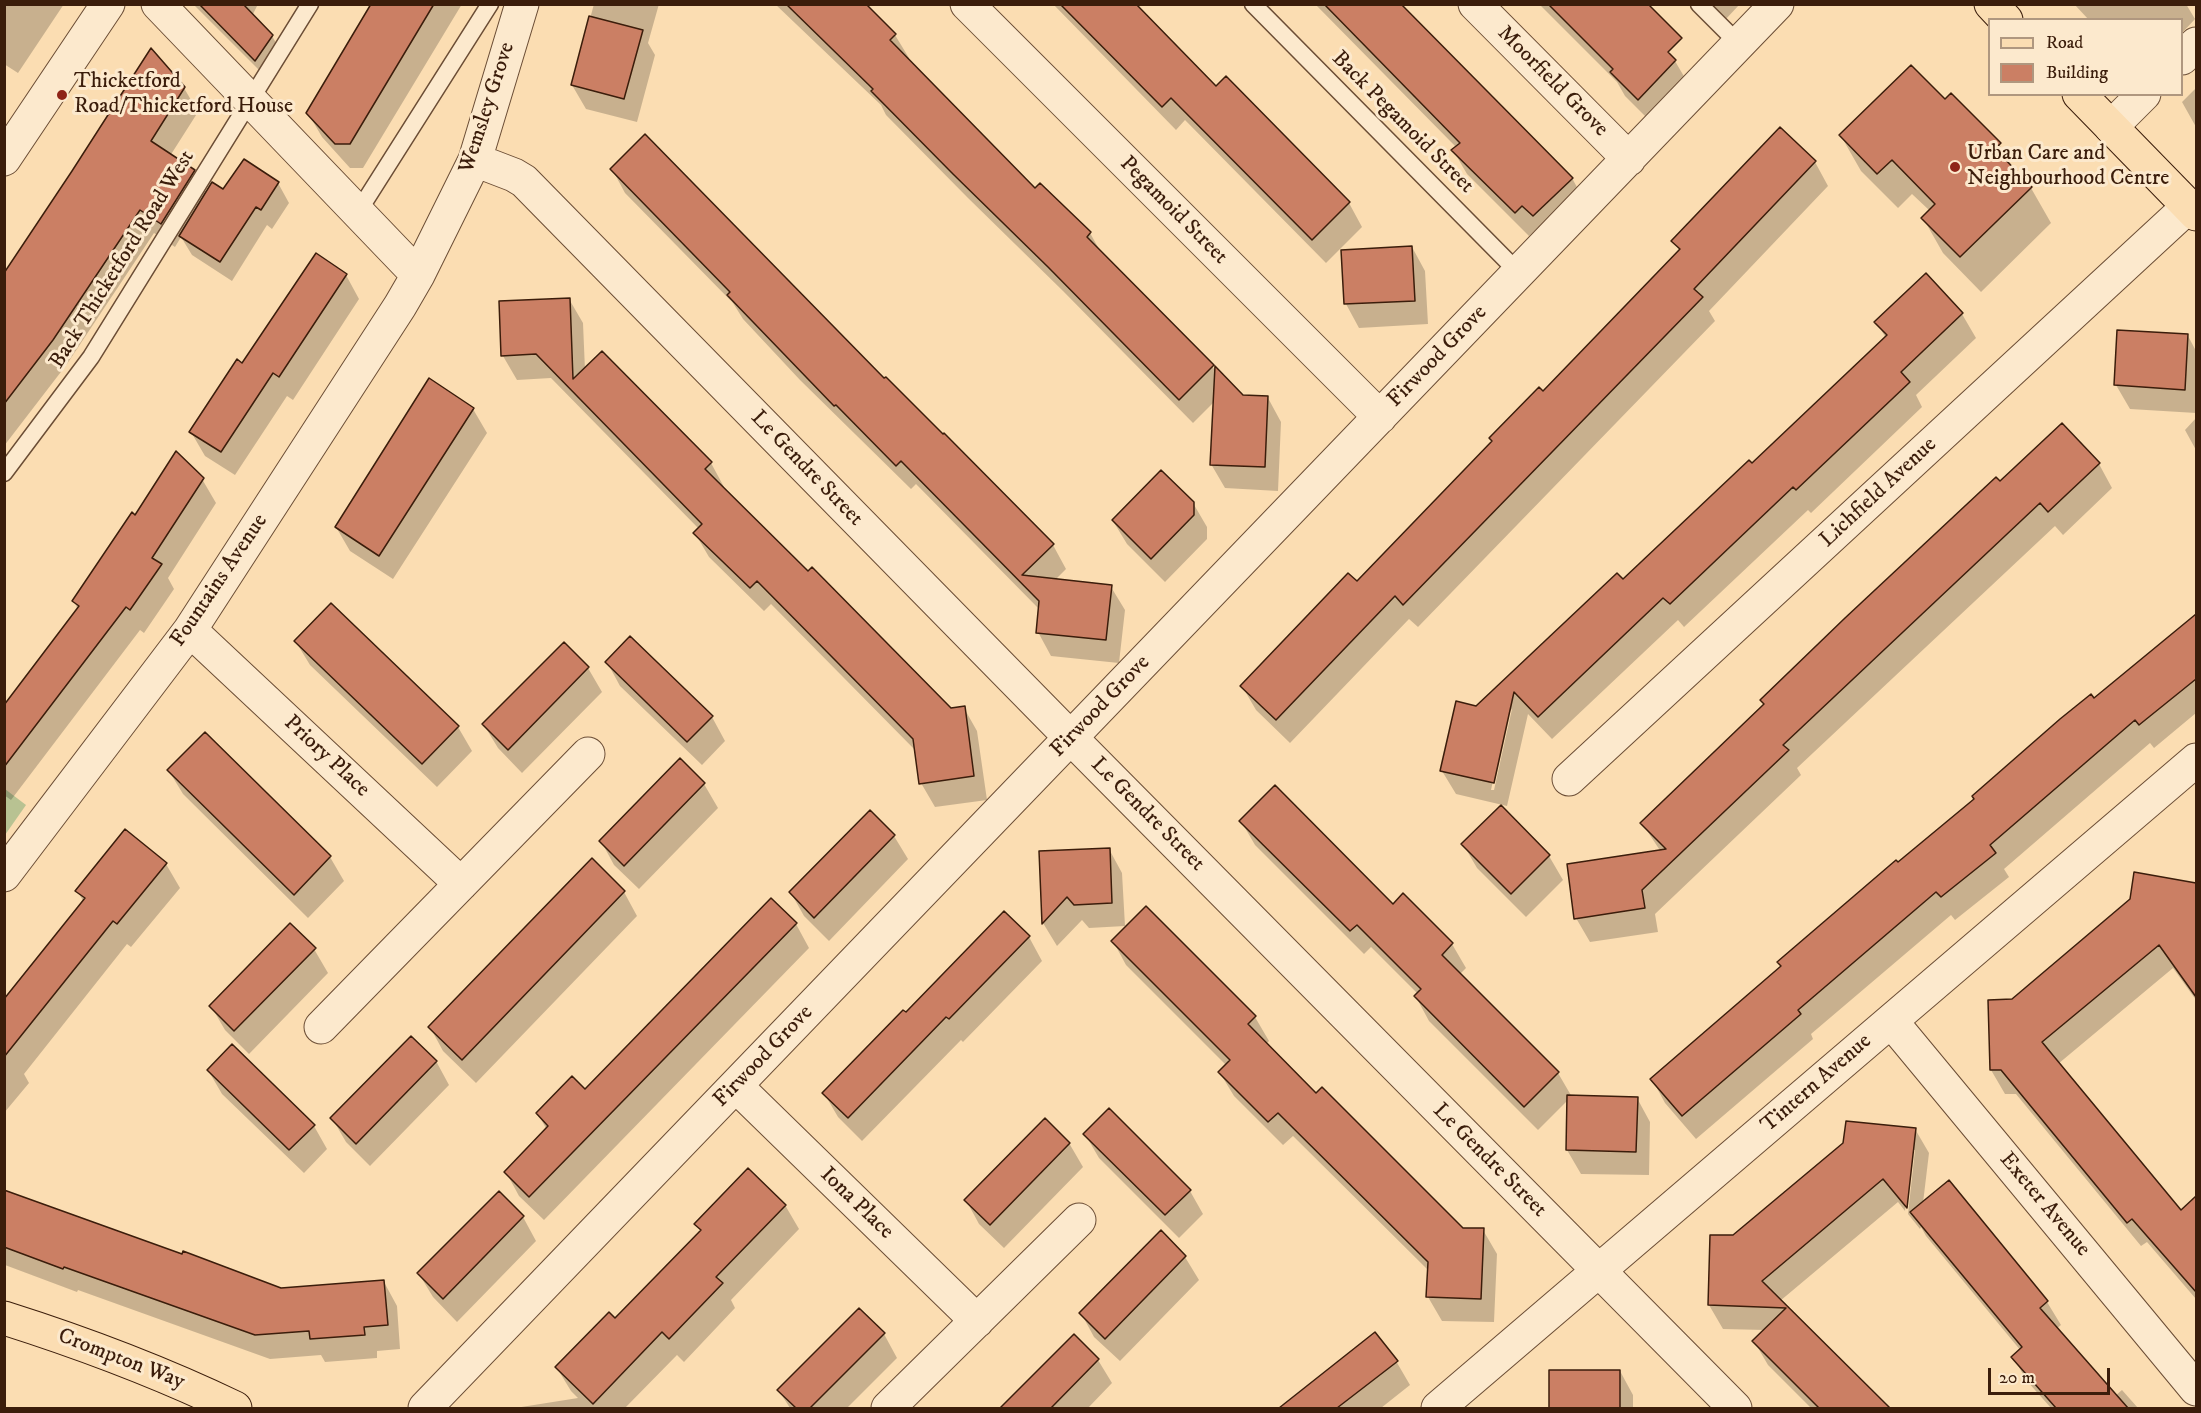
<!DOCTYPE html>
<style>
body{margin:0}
#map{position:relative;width:2201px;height:1413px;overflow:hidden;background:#fbddb2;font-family:"IM FELL DW Pica",serif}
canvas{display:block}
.frame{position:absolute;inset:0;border:6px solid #3b1d0b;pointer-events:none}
.legend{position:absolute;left:1988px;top:18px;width:195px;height:78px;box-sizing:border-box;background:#fce9cd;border:2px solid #af977f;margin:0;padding:8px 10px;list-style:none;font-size:18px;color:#3b1d0b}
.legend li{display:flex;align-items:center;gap:12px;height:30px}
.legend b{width:30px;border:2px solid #af977f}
.scale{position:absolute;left:1988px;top:1368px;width:122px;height:27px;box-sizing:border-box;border:3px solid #3b1d0b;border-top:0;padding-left:8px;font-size:18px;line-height:21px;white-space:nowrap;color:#3b1d0b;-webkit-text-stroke:4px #fce9cd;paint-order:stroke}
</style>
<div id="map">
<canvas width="2201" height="1413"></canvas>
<div class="frame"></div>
<ul class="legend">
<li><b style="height:8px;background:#fbddb2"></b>Road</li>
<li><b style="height:16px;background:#cb7f64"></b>Building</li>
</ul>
<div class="scale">20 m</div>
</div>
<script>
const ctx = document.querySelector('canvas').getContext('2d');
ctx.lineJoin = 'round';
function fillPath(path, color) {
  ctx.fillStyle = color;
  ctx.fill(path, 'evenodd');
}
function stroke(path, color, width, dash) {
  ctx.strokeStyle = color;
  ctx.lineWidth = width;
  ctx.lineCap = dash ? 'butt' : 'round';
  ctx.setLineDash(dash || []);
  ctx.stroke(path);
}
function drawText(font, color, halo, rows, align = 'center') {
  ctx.font = font + ' "IM FELL DW Pica",serif';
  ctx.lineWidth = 6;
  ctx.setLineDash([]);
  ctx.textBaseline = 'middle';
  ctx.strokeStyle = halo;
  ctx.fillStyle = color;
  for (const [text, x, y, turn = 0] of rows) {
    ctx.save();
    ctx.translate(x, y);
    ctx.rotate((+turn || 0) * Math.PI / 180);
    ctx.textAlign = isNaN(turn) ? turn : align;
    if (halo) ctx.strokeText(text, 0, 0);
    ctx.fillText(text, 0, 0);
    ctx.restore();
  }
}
const green = new Path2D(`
 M 5,789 L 26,805 L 5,835 Z`);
const shadow = new Path2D(`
 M 4,4 L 64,4 L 18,73 L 4,64 Z
 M 193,4 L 258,4 L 252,16 L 272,36 L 282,53 L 265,76 Z
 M 373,4 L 462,4 L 363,168 L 350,168 L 322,137 L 308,113 Z
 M 594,4 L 659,4 L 648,43 L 655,55 L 637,122 L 586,109 L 572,85 Z
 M 775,4 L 864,4 L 895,35 L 909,58 L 907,60 L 1035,190 L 1090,233 L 1103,256 L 1212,366 L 1216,372 L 1242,397 L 1268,398 L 1281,422 L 1278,491 L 1225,488 L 1211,464 L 1214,402 L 1193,423 L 1063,291 L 968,198 L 886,115 L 881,105 Z
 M 1053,4 L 1134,4 L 1216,88 L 1349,203 L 1362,227 L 1326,263 L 1185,120 L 1176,130 Z
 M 1315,4 L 1400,4 L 1572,178 L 1585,202 L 1547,239 L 1537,229 L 1529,236 L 1467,174 L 1453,150 L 1456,147 Z
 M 1539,4 L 1619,4 L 1675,61 L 1689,85 L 1652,123 L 1625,96 L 1617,82 Z
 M 1709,4 L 1740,4 L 1725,20 Z
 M 2074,4 L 2186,4 L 2195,19 L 2182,33 L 2182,20 L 2089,20 Z
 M 184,88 L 198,112 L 170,156 L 194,171 L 207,194 L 278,183 L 289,203 L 272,229 L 267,225 L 232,281 L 192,255 L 181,237 L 175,247 L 154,233 L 67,364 L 4,446 L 4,277 Z
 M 2196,88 L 2196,127 L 2182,102 Z
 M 1945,101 L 1999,144 L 2016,173 L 2031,188 L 2051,223 L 1981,292 L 1943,253 L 1923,218 L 1930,211 L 1912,194 L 1898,208 L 1861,171 L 1841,136 Z
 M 1815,162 L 1828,186 L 1709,311 L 1715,321 L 1418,627 L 1409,619 L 1290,743 L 1256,710 L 1242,686 L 1357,583 L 1493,442 L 1543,393 L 1680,252 L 1673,241 Z
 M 612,169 L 884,381 L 944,435 L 1053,545 L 1066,569 L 1055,580 L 1111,587 L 1125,610 L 1119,663 L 1051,656 L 1038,632 L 1040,610 L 916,484 L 911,489 L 800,380 L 743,319 L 733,303 L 625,193 Z
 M 1412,247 L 1425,271 L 1428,324 L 1359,328 L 1346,304 Z
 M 346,275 L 359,299 L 293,400 L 287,396 L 235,475 L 205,456 L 191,432 L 243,365 Z
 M 1926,275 L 1962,314 L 1976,338 L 1916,395 L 1922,407 L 1811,513 L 1808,510 L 1684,627 L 1678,620 L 1552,739 L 1528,714 L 1507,806 L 1456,794 L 1442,771 L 1477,708 L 1623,581 L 1752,465 L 1886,338 L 1876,322 ZM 1512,709 L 1494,790 L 1491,790 L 1508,713 Z
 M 569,299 L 583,323 L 585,370 L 711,463 L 724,487 L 723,489 L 950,709 L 964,708 L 977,731 L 987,800 L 935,807 L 921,783 L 916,751 L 771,604 L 764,611 L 709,557 L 695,533 L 699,529 L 551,378 L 517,380 L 503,356 Z
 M 2188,336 L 2196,351 L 2196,413 L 2130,409 L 2116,385 Z
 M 473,409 L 487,433 L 393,579 L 350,551 L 336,527 Z
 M 2196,418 L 2196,450 L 2185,430 Z
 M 2099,464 L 2112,488 L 2063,535 L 2055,526 L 1797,768 L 1801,775 L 1655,914 L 1658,932 L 1590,942 L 1576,918 L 1661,852 L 1642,823 L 1765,706 L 1761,700 L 2000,483 Z
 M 202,479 L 216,503 L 168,578 L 174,589 L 144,633 L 140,630 L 11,800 L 4,795 L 4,707 L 78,610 L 74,601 L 135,517 Z
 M 1193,503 L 1207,527 L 1207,539 L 1165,582 L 1127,544 L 1113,521 Z
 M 331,605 L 458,727 L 472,751 L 437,787 L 310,665 L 296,642 Z
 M 2196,616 L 2196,713 L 2154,748 L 2150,743 L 2004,869 L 2009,877 L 1955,920 L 1951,915 L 1811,1034 L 1813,1039 L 1696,1139 L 1665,1103 L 1652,1079 L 1898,864 Z
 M 607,662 L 712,717 L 725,741 L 702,765 L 620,686 Z
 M 588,668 L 602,692 L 522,773 L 498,748 L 484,725 Z
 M 205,734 L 330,857 L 344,881 L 308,918 L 183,794 L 169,771 Z
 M 680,760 L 704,784 L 718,808 L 639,889 L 614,865 L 601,841 Z
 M 1501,807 L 1549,856 L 1563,880 L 1526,917 L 1477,868 L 1463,844 Z
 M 1241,821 L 1393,906 L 1403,895 L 1452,944 L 1466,968 L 1459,975 L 1558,1073 L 1572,1097 L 1637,1098 L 1650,1122 L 1649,1175 L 1581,1174 L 1567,1150 L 1568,1100 L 1538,1130 L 1429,1021 L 1416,997 L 1418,994 L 1371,947 L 1364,954 L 1255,845 Z
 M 894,836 L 908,859 L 829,941 L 804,916 L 791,893 Z
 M 1109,849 L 1122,873 L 1125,926 L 1089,928 L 1082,920 L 1057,946 L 1043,923 L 1041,852 Z
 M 166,864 L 180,888 L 131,947 L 127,944 L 24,1074 L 29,1083 L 4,1113 L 4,1001 L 84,902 L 77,891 Z
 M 2136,874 L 2196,885 L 2196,1000 L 2173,968 L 2058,1064 L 2180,1212 L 2188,1205 L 2196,1214 L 2196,1299 L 2147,1242 L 2141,1246 L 2016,1094 L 2005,1094 L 1991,1070 L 2012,1001 L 2131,900 Z
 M 624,892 L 637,916 L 476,1083 L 443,1051 L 430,1027 Z
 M 771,900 L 796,924 L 809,948 L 544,1220 L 519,1196 L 506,1172 L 547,1130 L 538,1114 L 585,1091 Z
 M 1146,908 L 1255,1017 L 1269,1041 L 1266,1044 L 1316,1095 L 1462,1229 L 1483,1230 L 1497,1254 L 1494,1322 L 1442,1321 L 1428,1297 L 1429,1271 L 1293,1136 L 1283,1145 L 1234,1096 L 1220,1073 L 1227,1066 L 1126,965 L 1113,941 Z
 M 1029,937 L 1042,961 L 963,1042 L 961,1040 L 862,1141 L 838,1117 L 824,1093 L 906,1014 Z
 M 314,949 L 328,973 L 249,1054 L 225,1030 L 211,1006 Z
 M 436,1061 L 449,1085 L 370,1166 L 346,1142 L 332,1118 Z
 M 208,1070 L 314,1126 L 327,1149 L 304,1173 L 222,1094 Z
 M 1915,1129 L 1929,1153 L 1923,1203 L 2047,1302 L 2061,1325 L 2056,1329 L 2115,1396 L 2122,1390 L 2138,1408 L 2051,1408 L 2027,1381 L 2013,1357 L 2021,1351 L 1926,1236 L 1921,1227 L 1920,1229 L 1908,1214 L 1915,1150 L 1912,1150 L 1905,1211 L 1898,1202 L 1780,1301 L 1887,1408 L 1811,1408 L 1768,1365 L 1754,1341 L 1765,1330 L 1723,1329 L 1709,1305 L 1712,1236 L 1733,1237 Z
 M 1085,1134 L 1190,1191 L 1203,1214 L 1179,1238 L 1099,1158 Z
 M 1069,1143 L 1083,1167 L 1004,1248 L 979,1224 L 966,1200 Z
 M 785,1205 L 799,1229 L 731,1300 L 735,1308 L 684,1362 L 677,1355 L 625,1408 L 515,1408 L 578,1398 L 571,1391 L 557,1368 L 616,1320 L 701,1232 L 696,1224 Z
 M 4,1206 L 281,1289 L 384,1282 L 397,1306 L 400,1349 L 377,1351 L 377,1358 L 325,1362 L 321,1355 L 270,1359 L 78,1290 L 77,1292 L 5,1265 Z
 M 523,1217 L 536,1241 L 457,1322 L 433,1297 L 419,1274 Z
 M 1185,1257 L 1199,1280 L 1120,1361 L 1094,1337 L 1081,1313 Z
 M 884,1334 L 897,1358 L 847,1408 L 790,1408 L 779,1391 Z
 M 1375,1334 L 1396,1361 L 1410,1385 L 1381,1408 L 1282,1408 Z
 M 1074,1336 L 1098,1360 L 1112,1383 L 1088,1408 L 1003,1408 Z
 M 1551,1371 L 1620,1371 L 1633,1395 L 1633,1408 L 1551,1408 Z`);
const building = new Path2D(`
 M 199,4 L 243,4 L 273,35 L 255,61 Z
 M 371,4 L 434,4 L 350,144 L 335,144 L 306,113 Z
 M 786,4 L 866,4 L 896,34 L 890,40 L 1035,188 L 1040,183 L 1091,232 L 1087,237 L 1214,365 L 1179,400 L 1048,267 L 953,174 L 871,91 L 873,89 Z
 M 1060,4 L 1136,4 L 1216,86 L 1226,76 L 1350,202 L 1312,240 L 1171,98 L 1162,107 Z
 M 1324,4 L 1401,4 L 1573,178 L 1533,216 L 1522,206 L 1515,213 L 1451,150 L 1460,143 Z
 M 1548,4 L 1648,4 L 1682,38 L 1668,52 L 1676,60 L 1638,100 L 1610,72 L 1613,69 Z
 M 589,16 L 643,30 L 624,99 L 571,85 Z
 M 151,48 L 185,87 L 151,141 L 195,170 L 161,224 L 140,210 L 53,340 L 4,404 L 4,273 L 72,171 Z
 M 1911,65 L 1945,99 L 1951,93 L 2001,143 L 1995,149 L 2032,187 L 1960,257 L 1921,218 L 1935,204 L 1892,160 L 1877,174 L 1839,135 Z
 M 1780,127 L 1816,161 L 1694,289 L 1703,297 L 1403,605 L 1395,596 L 1276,720 L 1240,686 L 1348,573 L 1357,581 L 1492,441 L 1489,438 L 1539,387 L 1543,391 L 1680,249 L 1671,241 Z
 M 645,134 L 884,378 L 886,377 L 943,434 L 944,433 L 1054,544 L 1022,575 L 1112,585 L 1106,640 L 1036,633 L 1039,601 L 901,461 L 896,466 L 836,405 L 834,406 L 727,295 L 730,292 L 610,169 Z
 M 244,159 L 279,182 L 261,210 L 256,207 L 220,262 L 179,236 L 212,182 L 223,189 Z
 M 1412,246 L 1415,301 L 1344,304 L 1341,250 Z
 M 316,253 L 347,274 L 279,377 L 273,373 L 221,452 L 189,432 L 237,359 L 242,363 Z
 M 1926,273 L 1963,313 L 1901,372 L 1910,382 L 1796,490 L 1793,487 L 1670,604 L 1663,598 L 1538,717 L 1514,692 L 1494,783 L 1440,771 L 1456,701 L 1476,706 L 1617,573 L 1623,579 L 1749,460 L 1752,463 L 1887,335 L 1874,322 Z
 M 570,298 L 573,379 L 602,351 L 712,462 L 705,469 L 808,571 L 812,567 L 951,708 L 965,706 L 974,776 L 919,784 L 913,739 L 757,581 L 750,588 L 693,533 L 702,524 L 536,354 L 501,356 L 499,301 Z
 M 2117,330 L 2188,334 L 2185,390 L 2114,385 Z
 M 1215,366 L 1243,395 L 1268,396 L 1265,467 L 1210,465 Z
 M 429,378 L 474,408 L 379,556 L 335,527 Z
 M 2062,423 L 2100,463 L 2048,512 L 2040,503 L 1783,745 L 1789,750 L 1642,890 L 1645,908 L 1574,919 L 1567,864 L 1666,849 L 1640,823 L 1764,704 L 1760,700 L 1845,618 L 1996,477 L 2000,481 Z
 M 176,451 L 204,478 L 152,558 L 162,564 L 130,610 L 126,607 L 4,767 L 4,705 L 79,606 L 72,601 L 132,512 L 135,515 Z
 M 1161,470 L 1194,502 L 1194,515 L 1151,559 L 1112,520 Z
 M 331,603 L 459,726 L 422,764 L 294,641 Z
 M 2196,614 L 2196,679 L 2139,725 L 2135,720 L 1990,845 L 1996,853 L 1941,897 L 1936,892 L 1798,1010 L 1801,1014 L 1682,1116 L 1650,1079 L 1781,966 L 1777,962 L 1896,860 L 1898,862 L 1974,799 L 1972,796 L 2060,719 L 2091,694 L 2094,698 Z
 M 630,636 L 713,716 L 687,742 L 605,662 Z
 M 564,642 L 589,667 L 508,750 L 482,724 Z
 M 205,732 L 331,856 L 294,895 L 167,770 Z
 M 680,758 L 705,783 L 624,866 L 599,841 Z
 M 1275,785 L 1393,904 L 1403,893 L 1453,943 L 1442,955 L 1559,1072 L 1524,1107 L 1414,996 L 1421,989 L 1357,925 L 1350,931 L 1239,821 Z
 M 1501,805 L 1550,855 L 1511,894 L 1461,844 Z
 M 870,810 L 895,835 L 814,918 L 789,892 Z
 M 125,829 L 167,863 L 117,924 L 113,921 L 4,1057 L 4,999 L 85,898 L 75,891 Z
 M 1110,848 L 1112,903 L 1074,905 L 1067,897 L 1042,924 L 1039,851 Z
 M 592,858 L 625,891 L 462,1060 L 428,1027 Z
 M 2134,872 L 2196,883 L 2196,997 L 2159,945 L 2042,1042 L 2181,1210 L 2196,1196 L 2196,1292 L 2132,1219 L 2127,1223 L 2001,1070 L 1990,1070 L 1988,1000 L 2012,999 L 2130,899 Z
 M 771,898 L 797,923 L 529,1197 L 504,1172 L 548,1126 L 536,1113 L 572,1076 L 585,1089 Z
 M 1146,906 L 1256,1016 L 1248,1024 L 1316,1093 L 1322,1087 L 1463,1228 L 1484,1228 L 1481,1299 L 1426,1297 L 1428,1262 L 1278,1113 L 1268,1122 L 1218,1072 L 1230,1060 L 1111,941 Z
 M 1004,911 L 1030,936 L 949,1019 L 946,1017 L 848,1118 L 822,1093 L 903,1010 L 906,1012 Z
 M 290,923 L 316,948 L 234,1031 L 209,1006 Z
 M 411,1036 L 437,1061 L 356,1144 L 330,1118 Z
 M 232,1044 L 315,1125 L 289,1150 L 207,1070 Z
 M 1567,1095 L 1638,1097 L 1636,1152 L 1566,1150 Z
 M 1109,1108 L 1191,1190 L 1165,1215 L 1083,1134 Z
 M 1045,1118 L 1070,1143 L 990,1225 L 964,1200 Z
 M 1846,1121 L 1916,1128 L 1907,1208 L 1883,1179 L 1762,1281 L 1890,1408 L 1819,1408 L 1752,1341 L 1786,1308 L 1708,1305 L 1710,1235 L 1733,1235 L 1843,1143 Z
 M 748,1168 L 786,1205 L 716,1277 L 723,1283 L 669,1339 L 662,1332 L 593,1404 L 555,1367 L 609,1312 L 615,1318 L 701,1230 L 694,1224 Z
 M 1949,1180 L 2048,1301 L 2040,1308 L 2128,1408 L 2056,1408 L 2011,1357 L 2022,1347 L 1910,1212 Z
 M 4,1190 L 182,1254 L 183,1251 L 281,1288 L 384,1280 L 388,1325 L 364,1327 L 365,1335 L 310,1339 L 309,1331 L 255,1335 L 64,1267 L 63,1269 L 4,1247 Z
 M 499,1191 L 524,1216 L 443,1299 L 417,1273 Z
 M 1161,1230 L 1186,1256 L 1105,1339 L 1079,1313 Z
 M 859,1308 L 885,1333 L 810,1408 L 796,1408 L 777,1390 Z
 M 1375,1332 L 1398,1361 L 1337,1408 L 1279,1408 Z
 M 1074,1334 L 1099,1359 L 1051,1408 L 1000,1408 Z
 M 1549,1370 L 1620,1370 L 1620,1408 L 1549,1408 Z`);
const service = new Path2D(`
 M 1253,4 L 1519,273
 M 1699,4 L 1739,44
 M 358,212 L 490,4
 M 4,473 L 91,357 L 310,4`);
const minor = new Path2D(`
 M 158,4 L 418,275
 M 967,4 L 1380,417
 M 1475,4 L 1629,159
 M 2182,58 L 2196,44
 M 2111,127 L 2144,94
 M 475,160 L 514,175 L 524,181 L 1071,738 L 1735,1408
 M 190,630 L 461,884
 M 1569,779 L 2189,206
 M 4,875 L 190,630 L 400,306 L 418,275 L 475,160 L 522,4
 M 1891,1021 L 2196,1389
 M 321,1027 L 588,754
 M 736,1086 L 977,1321
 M 425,1408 L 1777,4
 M 888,1408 L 1079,1220
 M 1438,1408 L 2196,760`);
const tertiary = new Path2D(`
 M 4,159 L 108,4`);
const primary = new Path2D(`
 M 1991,4 L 2006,20
 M 2079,94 L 2196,214`);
const trunk = new Path2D(`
 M 4,1318 C 83,1343 160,1372 235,1408`);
const markers = [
 [62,95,6,"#8f2418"],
 [1955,167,6,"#8f2418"]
];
const poiNames = [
 ["Thicketford",74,82],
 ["Road/Thicketford House",74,107],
 ["Urban Care and",1967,154],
 ["Neighbourhood Centre",1967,179]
];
const streetNames = [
 ["Moorfield Grove",1552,82,45],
 ["Wemsley Grove",488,108,-72],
 ["Back Pegamoid Street",1402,123,45],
 ["Pegamoid Street",1173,211,45],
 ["Back Thicketford Road West",123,260,-58],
 ["Firwood Grove",1438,357,-46],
 ["Le Gendre Street",806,469,46],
 ["Lichfield Avenue",1879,493,-43],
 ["Fountains Avenue",220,581,-56],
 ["Firwood Grove",1101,707,-46],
 ["Priory Place",326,757,43],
 ["Le Gendre Street",1147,815,45],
 ["Firwood Grove",764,1057,-46],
 ["Tintern Avenue",1817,1084,-41],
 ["Le Gendre Street",1489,1161,45],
 ["Iona Place",856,1204,44],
 ["Exeter Avenue",2044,1205,50],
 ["Crompton Way",121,1360,21]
];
fillPath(green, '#b8c292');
fillPath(shadow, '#0003');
fillPath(building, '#cb7f64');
stroke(building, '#3b1d0b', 1.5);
stroke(service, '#6b4d35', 19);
stroke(minor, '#6b4d35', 35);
stroke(tertiary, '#6b4d35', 35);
stroke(primary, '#3b1d0b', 35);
stroke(trunk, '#3b1d0b', 35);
stroke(service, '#fce9cd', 16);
stroke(minor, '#fce9cd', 33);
stroke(tertiary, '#fce9cd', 33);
stroke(primary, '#fbddb2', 33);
stroke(trunk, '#fbddb2', 33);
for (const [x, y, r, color] of markers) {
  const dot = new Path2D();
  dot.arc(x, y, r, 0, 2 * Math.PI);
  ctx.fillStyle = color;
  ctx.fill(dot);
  stroke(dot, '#fce9cd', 2);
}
drawText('22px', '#3b1d0b', '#fce9cd', poiNames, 'left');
drawText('22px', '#3b1d0b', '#fce9cd', streetNames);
</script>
